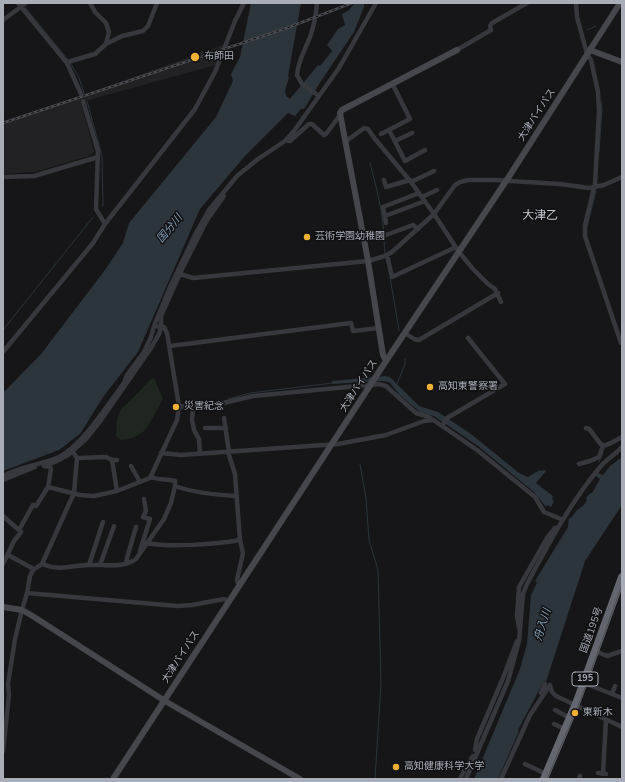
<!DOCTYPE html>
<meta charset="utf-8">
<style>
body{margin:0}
#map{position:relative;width:625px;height:782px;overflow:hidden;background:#161618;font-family:"Nunito Sans",sans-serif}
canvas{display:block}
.frame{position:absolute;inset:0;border:4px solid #a8adb8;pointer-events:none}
</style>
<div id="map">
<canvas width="625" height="782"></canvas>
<div class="frame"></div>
</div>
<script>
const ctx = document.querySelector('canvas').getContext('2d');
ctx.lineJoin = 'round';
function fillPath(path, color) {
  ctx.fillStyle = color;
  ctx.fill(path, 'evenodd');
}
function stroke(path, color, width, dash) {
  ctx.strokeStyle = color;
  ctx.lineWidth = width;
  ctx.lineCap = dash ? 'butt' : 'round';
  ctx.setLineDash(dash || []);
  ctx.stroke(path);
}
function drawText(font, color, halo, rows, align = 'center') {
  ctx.font = font + ' "Nunito Sans","Noto Sans JP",sans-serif';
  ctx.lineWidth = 3;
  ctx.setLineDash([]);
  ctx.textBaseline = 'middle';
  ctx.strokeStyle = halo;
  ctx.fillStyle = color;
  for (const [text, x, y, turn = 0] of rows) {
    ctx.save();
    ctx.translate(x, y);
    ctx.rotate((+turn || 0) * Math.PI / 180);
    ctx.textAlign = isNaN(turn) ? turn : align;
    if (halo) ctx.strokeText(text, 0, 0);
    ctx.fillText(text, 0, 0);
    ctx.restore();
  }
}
const built = new Path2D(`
 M 223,45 L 216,65 L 85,101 L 83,95 Z
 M 79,96 L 94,151 L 93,153 L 89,156 L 35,172 L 3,174 L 3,121 Z`);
const green = new Path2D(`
 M 154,378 L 163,399 C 161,403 147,429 144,431 C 138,436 129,440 121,440 L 116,436 L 117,419 L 121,409 L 131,400 L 151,379 Z`);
const water = new Path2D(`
 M 251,3 L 301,3 L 288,76 L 289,77 L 285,91 L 286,96 L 290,99 L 318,65 L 320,66 L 332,51 L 327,45 L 338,29 L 345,25 L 342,14 L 349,10 L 355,3 L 364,3 L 364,7 L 354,32 L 321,81 L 304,109 L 301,109 L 295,116 L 288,113 L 245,156 L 200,209 L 138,352 L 103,397 L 80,434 L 59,450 L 3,471 L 3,392 L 6,390 L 41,354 L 105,270 L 123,243 L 129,223 L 216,117 L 233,81 L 231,74 L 240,57 Z
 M 385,376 L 390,377 L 419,406 L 438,412 L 471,434 L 519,473 L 528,477 L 538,471 L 545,470 L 546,471 L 536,483 L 553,496 L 552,499 L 554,501 L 551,507 L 547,505 L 546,507 L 534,492 L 478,446 L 434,416 L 420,412 L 399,394 L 389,382 L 382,381 L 332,384 L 332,381 Z
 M 622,457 L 622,505 L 585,561 L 546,682 L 544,681 L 518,730 L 519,731 L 498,779 L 474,779 L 520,669 L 527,644 L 531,595 L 537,583 L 535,581 L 568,527 L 569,518 L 571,518 L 577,510 L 584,505 L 587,500 L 586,498 L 589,494 L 592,493 L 600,479 L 596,476 L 598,473 L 603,475 L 610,466 Z`);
const stream = new Path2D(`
 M 25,7 L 68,60
 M 621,13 L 622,13
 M 587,30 L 596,26
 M 71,64 L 79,78 L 84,93
 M 87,101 L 102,156 L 103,206
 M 599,152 L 602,110 L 601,101
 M 370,163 C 375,183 381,204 383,225 C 384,235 384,244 385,253
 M 587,227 L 596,191
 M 390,277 L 399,330
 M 3,330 L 93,217
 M 397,384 L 405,364 L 405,359
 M 228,399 L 250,393 L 333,383
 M 599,462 L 603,453
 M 360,464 L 366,498 L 369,540 L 378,570 L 381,683 L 375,779`);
const street = new Path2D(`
 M 18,3 L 67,63 L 81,94
 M 317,3 C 316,14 314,26 310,37 C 305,50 298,61 297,75 L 302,84 L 319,96
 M 576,3 L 577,17 L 587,54 L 591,60 L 598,92 L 599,111 L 595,184 L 585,225 L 585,236 L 621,343 L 622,343
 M 3,20 L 26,3
 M 106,44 L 122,36 L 143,31 L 148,26 L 157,3
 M 457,50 L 491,30 L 490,26 L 492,23 L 527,3
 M 67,63 L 71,61 L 95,54 L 106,44 L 109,32 L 106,23 L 95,12 L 90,3
 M 83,101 L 98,151 L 96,209 L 105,224
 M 389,130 L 405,161 L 425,150
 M 381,134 L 410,119 L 393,85
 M 286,140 L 290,141 L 309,124 L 312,124 L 324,135 L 326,134 L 340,115
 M 395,141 L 412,133
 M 345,142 L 364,128 L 368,129 L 375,139 L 411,182 L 434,214 L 459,252 L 473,269 L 488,284 L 495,289 L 501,302
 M 3,177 L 34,176 L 98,157
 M 384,180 L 386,187 L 410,180
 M 411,182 L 434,171
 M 422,197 L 437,190
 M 385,216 L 425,201
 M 386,223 L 383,207 L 419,193
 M 386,235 L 413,225 L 418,229
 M 387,255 L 392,277 L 456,247
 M 180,274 L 193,278 L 368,261 L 385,256 L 392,252 L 434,214 L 455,185 L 460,182 L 468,180 L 494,180 L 560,184 L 589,188 L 604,185 L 622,177
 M 405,333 L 414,339 L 419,340 L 498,293
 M 170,346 L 351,323 L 353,331 L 379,328
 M 3,352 L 93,243 L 105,224 L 195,109 L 215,72 L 235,21 L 244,3
 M 179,406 L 193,408 L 202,408 L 253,396 L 379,384 L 386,386 L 416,413 L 429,417 L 477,450 L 535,497 L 544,512 L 563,520
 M 193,408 L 192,420 L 194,430 L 199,439 L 200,454
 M 224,418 L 229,452
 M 442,426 L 447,418 L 505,384 L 468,338
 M 205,428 L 226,428
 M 586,428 L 589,429 C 605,447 597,451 622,437
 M 228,452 L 235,474 L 240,540 L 243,553 L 237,580 L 239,586
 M 161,453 L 181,455 L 338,444 L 386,435 L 424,421 L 433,420
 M 77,458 L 106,457 L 112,460 L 117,460
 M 112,460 L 117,491
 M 579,464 L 590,461 L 599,457 L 603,446
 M 44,466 L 55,462 L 68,455 L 86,439 L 101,420 L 151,348 L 159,334 L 161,327 L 161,316 L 182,269 L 207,220 L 224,196
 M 45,466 L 50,467 L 51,469 L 48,487 L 80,495 L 94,496 L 117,491 L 150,478 L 177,420 L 179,406 L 167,333 L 164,327 L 154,326
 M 131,466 L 140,482
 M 3,476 C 20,466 41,465 59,457 C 83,445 108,404 124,383 L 127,375 L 144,352 L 151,337 L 154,326 L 170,287 L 196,233 L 209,210 L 237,176 L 258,159 L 285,141 L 294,131 L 339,68 L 376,3
 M 151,477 C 158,480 167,479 175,481 L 175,486
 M 3,480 L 35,467
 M 3,516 L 21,532 L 14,541 L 3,564
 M 19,530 L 33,505 L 36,506 L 48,487
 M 147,543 C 171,548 216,544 240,540
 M 140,551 L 150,519 L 143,517 L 146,511 L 144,499
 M 8,555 L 32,568 L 33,570
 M 42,564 C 58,571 71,566 87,565 C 103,564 122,569 136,559 L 164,519 L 171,503 L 175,486 C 195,493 216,495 237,496
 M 126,564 L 127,558 L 136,527
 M 89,565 L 103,522
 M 100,565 L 114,526
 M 27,593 L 177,606 L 192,605 L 224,599 L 229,601
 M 519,628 L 517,616 L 519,587 L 547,538 L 555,528
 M 595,651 L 607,656 L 622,651
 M 584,683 L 622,698
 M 550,685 L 552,692 L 556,696 L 622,727
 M 541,693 L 545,684
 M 612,694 L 615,686
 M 555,710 L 570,718
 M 554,724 L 565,729
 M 475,750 L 477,739 L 503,678 L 517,641
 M 3,751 L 9,695 L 8,684 L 15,639 L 22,610 L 27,593 L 30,576 L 33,570 L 42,564 L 74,493 L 77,458 L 73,452
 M 525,764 L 546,774
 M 598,773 L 606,774
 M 603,773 L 606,720
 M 460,779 L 464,771 L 473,756
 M 466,779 L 508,681 L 519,641 L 523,594 L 527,584 C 549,543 571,501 601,466 C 607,459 616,454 622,447
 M 501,779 L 530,715 L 550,685
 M 579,779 L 580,776`);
const secondary = new Path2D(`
 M 590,50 L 622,62
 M 386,361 L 383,355 L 368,261 L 340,113 L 342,110 L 457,50
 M 3,607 L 22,610 L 31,615 L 165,701 L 300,779
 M 113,779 L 386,361 L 510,175 L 620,3`);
const highway = new Path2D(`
 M 544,779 L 577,701 L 622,577`);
const tram = new Path2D(`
 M 547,779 L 581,699 L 622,585`);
const rail = new Path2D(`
 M 3,123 L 287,28 L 352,3`);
const markers = [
 [195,57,5,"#f2b134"],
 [307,237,4,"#f2b134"],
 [430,387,4,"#f2b134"],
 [176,407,4,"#f2b134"],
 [575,713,4,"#f2b134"],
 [396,767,4,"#f2b134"]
];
const shields = [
 [585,679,26]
];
const shieldNames = [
 ["195",585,679]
];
const poiNames = [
 ["布師田",204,57],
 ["芸術学園幼稚園",315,237],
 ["高知東警察署",438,387],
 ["災害紀念",184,407],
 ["東新木",583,713],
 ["高知健康科学大学",404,767]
];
const streetNames = [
 ["大津バイパス",537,115,-57],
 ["大津バイパス",359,386,-57],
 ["国道195号",592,630,-70],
 ["大津バイパス",181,657,-57]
];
const waterNames = [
 ["国分川",170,229,-50],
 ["舟入川",543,625,-73]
];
const quarterNames = [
 ["大津乙",540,216]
];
fillPath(built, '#222225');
fillPath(green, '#1e261f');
fillPath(water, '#2c353c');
stroke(stream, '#2c353c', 1);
stroke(street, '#37383d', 4.5);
stroke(secondary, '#45474d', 6);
stroke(highway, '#63666e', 8);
stroke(tram, '#4a4c52', 1);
stroke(rail, '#4a4c52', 2.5);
stroke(rail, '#111113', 1, [3]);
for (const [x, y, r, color] of markers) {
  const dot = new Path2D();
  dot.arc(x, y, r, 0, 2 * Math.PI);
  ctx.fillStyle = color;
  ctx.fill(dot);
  stroke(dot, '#111113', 1.5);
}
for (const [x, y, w] of shields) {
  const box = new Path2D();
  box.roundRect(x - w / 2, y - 7, w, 14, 3);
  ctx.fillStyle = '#111113';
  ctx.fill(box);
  stroke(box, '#a8adb8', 1);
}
drawText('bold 9px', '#a8adb8', null, shieldNames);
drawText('10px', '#a8adb8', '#111113', poiNames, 'left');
drawText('10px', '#a8adb8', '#111113', streetNames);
drawText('italic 11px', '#7f9bb3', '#111113', waterNames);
drawText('12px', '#c9ccd4', '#111113', quarterNames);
</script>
